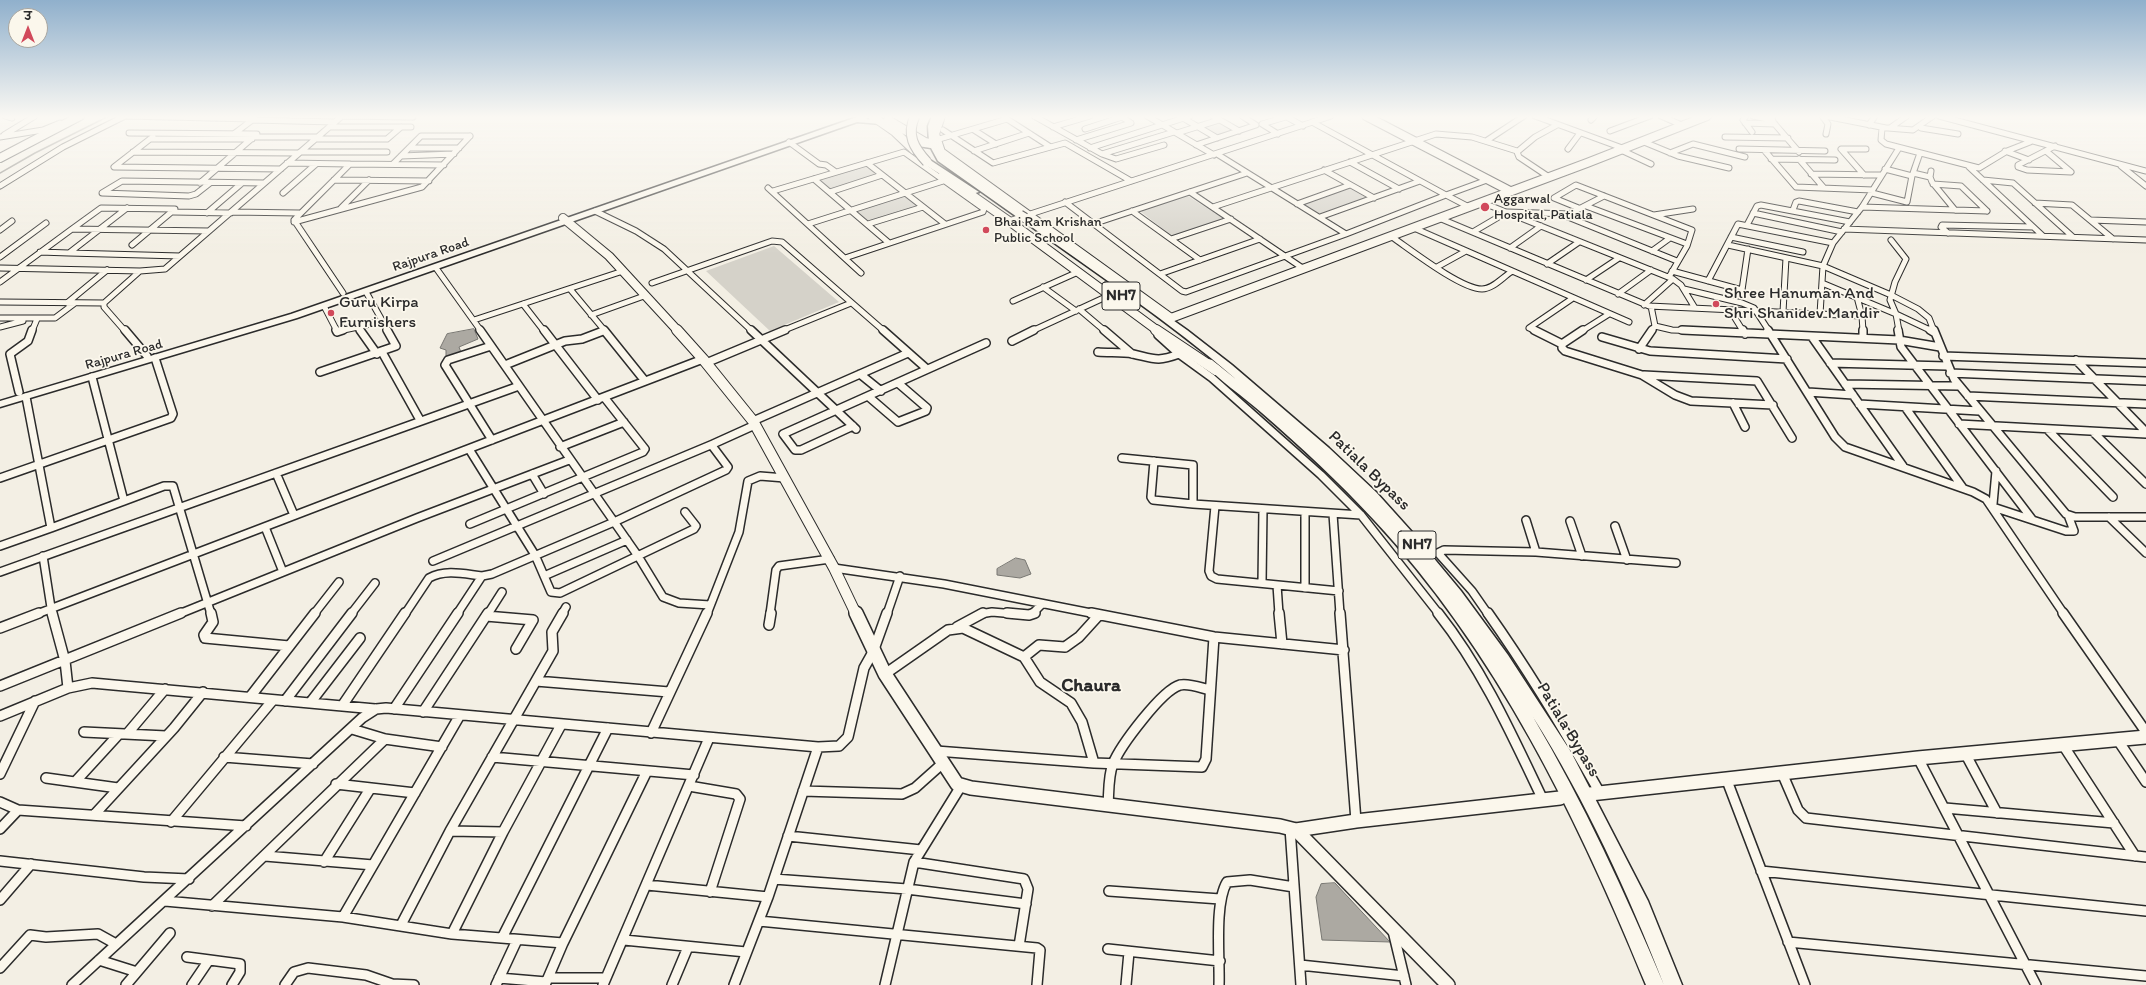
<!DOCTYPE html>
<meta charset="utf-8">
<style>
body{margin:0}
#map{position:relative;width:2146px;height:985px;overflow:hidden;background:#f3efe4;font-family:Itim,"Playpen Sans Deva",sans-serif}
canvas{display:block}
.north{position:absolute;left:8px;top:8px;width:40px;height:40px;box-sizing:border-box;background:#fbf7ec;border:1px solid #a8a59f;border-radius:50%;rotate:0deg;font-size:11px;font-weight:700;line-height:16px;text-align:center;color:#2b2b2b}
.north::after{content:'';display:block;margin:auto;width:14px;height:18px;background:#d1495b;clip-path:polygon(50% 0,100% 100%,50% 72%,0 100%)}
</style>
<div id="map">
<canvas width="2146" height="985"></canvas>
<div class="north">उ</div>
</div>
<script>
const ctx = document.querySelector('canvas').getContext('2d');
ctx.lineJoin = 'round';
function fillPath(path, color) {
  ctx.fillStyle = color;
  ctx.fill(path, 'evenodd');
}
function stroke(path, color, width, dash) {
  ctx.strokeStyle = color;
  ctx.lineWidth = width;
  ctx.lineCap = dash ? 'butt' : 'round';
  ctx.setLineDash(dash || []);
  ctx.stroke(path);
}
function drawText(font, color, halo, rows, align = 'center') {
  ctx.font = font + ' Itim,sans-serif';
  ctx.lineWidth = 3.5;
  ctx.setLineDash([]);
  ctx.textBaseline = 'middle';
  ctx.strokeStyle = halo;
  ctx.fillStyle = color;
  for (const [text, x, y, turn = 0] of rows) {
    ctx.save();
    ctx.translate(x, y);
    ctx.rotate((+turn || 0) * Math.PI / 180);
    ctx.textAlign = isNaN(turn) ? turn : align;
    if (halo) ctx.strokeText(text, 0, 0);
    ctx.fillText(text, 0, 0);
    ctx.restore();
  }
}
const green = new Path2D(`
 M 1220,122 L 1236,131 L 1217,137 L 1202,127 Z
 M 865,164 L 880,175 L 831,190 L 818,179 Z
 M 1349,188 L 1367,198 L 1320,215 L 1304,205 Z
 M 904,195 L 918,206 L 870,222 L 855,210 Z
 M 1188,196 L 1224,219 L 1173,237 L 1140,211 Z
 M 774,246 L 839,302 L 770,331 L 706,271 Z`);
const water = new Path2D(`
 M 474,329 L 478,339 L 459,347 L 462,355 L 446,357 L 446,350 L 440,348 L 447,334 Z
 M 1016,558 L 1025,560 L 1031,574 L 1020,578 L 997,575 L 997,569 Z
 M 1335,883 L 1390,942 L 1322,940 L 1316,897 L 1321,884 Z`);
const stream = new Path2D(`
 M 0,173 L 35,153 L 109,116`);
const streetFar2 = new Path2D(`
 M 5,116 L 12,118
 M 126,116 L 254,119
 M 342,116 L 413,117
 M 1034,116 L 1102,154 L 1174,132
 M 1147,116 L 1214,155
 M 1213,116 L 1239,131
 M 1285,116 L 1303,126
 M 1535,116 L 1625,149
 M 1661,116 L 1684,126
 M 1746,116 L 1743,120 L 1752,132
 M 1753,116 L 1772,120
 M 1772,116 L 1773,122 L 1799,152
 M 1822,116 L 1828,124 L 1826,134
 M 1825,116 L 1886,128 L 1890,128 L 1907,116
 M 1939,116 L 2146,171
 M 1183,118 L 1217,138
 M 252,120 L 335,122
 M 1591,120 L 1595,116
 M 1745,123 L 1775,124
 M 1869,125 L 1875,116
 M 330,127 L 411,127
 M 1053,127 L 1090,116
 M 1882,128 L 1881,140 L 1886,144 L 1979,168 L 2007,151 L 2030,142
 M 1888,128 L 1913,130 L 1933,116
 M 1921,128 L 1958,134
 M 1085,129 L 1125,116
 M 943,130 L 993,163 L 1065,143 L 1131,181
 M 974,130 L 996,144
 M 1610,131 L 1650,116
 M 129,133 L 257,134 L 200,183
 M 235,133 L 255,118
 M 1177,133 L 1219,120
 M 1278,134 L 1262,124 L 1289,116
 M 4,135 L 35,116
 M 0,137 L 43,130 L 60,123
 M 153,137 L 150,139 L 252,139
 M 255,137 L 317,137
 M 1725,137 L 1788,138
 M 150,139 L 114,167 L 281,169
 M 315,139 L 387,139 L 401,127
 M 936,140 L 1007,119 L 1049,146
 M 1076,140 L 1131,123 L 1122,117
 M 1486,141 L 1524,116
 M 789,142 L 819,164 L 826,165 L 836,172
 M 1644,142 L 1678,156 L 1729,168
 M 1196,145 L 1256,125 L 1242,116
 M 409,148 L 459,148
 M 1090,148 L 1190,116
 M 1568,149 L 1580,133
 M 1739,149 L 1825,151
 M 1621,150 L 1651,164
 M 1764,150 L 1796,187 L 1873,190
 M 974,151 L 1029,133
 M 2005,151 L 2029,160
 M 2046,151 L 2071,172 L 2027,170 L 2018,167 L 2018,165 L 2055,146
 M 133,152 L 299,153
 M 300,152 L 387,152
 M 1670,153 L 1693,144 L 1745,157
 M 1102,154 L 1116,159 L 1164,145
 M 1217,154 L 1346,234 L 1446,195 L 1312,122
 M 401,156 L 454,154
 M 1771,159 L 1835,160
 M 1799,159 L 1824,188
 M 1350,162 L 1399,189
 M 287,163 L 350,164 L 294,220 L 343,293
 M 867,163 L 945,224
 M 350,164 L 444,165
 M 393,164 L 421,136 L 470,136
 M 2121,166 L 2146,186
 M 1969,167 L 2043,236
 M 1885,169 L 1912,176
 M 1324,170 L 1374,198
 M 1931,171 L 1930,177 L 1932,182 L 1955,210
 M 1913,173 L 1930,177
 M 1811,174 L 1882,175
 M 1864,175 L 1841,149 L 1866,149
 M 1549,177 L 1519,157 L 1517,152 L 1535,137 L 1557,125
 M 814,179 L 889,243
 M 334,180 L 429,181
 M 1983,180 L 2013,183 L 2073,237
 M 210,183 L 196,194 L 189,196 L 102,193 L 122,181 L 264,183
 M 1933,184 L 1961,186 L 1987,211
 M 0,186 L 63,147 L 125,116
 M 768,188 L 861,273
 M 773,191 L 904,152 L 984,209 L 983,212 L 845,258
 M 830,192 L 882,175
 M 1190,192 L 1304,269
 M 283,193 L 316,164
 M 1872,193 L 1907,202 L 1912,176 L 1920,153
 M 1446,195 L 1487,180
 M 1446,195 L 1469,207
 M 1065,202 L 1182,291 L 1186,292 L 1346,234
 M 1481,202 L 1673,279 L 1681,285 L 1695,308
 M 2035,203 L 2072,205 L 2113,239
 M 1297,204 L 1350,185
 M 1586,206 L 1687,244
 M 1213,207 L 1436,134 L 1472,137 L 1517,151
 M 1862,207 L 1987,211
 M 341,208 L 369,180
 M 1581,209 L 1554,198 L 1576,185 L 1692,230 L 1687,246 L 1669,277
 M 1793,210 L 1796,202 L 1799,201 L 1858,212
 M 595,211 L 636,231 L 664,249 L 752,331
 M 1132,211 L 1200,260
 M 173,212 L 231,213
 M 232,212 L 299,213
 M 207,213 L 242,183
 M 1753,213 L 1842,232
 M 1563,215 L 1677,261
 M 1654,215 L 1693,209
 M 1320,217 L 1420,181
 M 1439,218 L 1649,306 L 1862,316
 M 2091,220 L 2146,222
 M 1009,221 L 1331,116
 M 294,222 L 422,187 L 470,136
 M 808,224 L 943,181
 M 868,224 L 923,207
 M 1093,224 L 1247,173
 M 1747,225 L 1757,206 L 1761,205 L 1850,222
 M 1414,228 L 1629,322
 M 72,229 L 101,208 L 175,209 L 132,245
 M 1844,229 L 2146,240
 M 0,230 L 12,221
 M 1473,232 L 1507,212 L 1569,214 L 1604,196
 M 1948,233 L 1941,227 L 1942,225 L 2033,227
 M 1392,237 C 1411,250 1461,289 1482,289 C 1493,289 1503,277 1511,272
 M 1731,237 L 1803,252
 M 1171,239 L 1231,219
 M 1891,240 L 1906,259 L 1895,282 L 1890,300 L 1896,314 L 1899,331
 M 1728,245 L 1823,266 L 1891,295 L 1918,309 L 1929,318 L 1934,331
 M 1510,248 L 1541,226
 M 1652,251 L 1670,238
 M 40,252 L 69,253 L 127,208
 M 69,253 L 180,256
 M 0,257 L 46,223
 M 1547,264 L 1579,242
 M 1437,267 L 1466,251
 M 0,268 L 140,271
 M 436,268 L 481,331
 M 1672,271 L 1742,290 L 1748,249
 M 1160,274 L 1260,239
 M 1586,280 L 1619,258
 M 1708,281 L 1738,224 L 1833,243
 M 0,282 L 72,229 L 209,231
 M 652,283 L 772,241 L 782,242 L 884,331
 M 1822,283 L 1896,314 L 1932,331
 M 1043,287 L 1076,311
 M 570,289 L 605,331
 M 1684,289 L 1742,303 L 1754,308 L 1769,331
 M 366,292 L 388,331
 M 1618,294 L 1651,270
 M 1857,297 L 1862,316 L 1863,331
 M 1013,301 L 1078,272
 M 0,302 L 104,303
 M 67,303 L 107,270
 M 523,304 L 544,331
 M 1644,305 L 1673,279
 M 324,306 L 337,331
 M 1651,306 L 1655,326 L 1651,331
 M 1079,309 L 1105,331
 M 1730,310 L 1743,331
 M 1783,312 L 1786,258
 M 1820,314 L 1823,266 L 1833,243 L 1862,207 L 1899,148
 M 591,315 L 644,296
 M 0,318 L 55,318 L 75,303
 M 474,320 L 623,271
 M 1655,326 L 1672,330 L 1705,331
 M 0,327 L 23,321
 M 358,327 L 380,321
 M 32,331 L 37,319
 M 125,331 L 104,307 L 104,303 L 140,271 L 165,269 L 342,116
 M 339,331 L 358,327 L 361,331
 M 782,331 L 851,303
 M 1032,331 L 1110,295
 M 1536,331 L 1529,328 L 1573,298
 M 1582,331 L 1609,314`);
const streetFar1 = new Path2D(`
 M 125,330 L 147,356
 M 336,330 L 337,332 L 343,330
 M 360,330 L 377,354
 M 480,330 L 638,556 L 663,597 L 679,603 L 710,605
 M 544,330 L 598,400
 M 604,330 L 645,381
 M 751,330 L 856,429
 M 883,330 L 927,369
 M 1104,330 L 1132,354
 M 1534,330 L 1562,344 L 1583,330
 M 1682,330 L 1899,340 L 1940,347
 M 1743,330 L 1745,334
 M 1768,330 L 1835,437 L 1845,447 L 1973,492 L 1986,499 L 2064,614
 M 1863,330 L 1863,338
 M 1898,330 L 1901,347 L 2032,519
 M 1930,330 L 1935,333
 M 1934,330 L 1954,379 L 2066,514 L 2075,517 L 2146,517
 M 1158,335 L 1179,354 L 1212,378 L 1321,475 L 1361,515 L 1439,614
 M 1602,337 L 1650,351 L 1787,359
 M 1812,337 L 1903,466
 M 1012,341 L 1034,330
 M 1562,344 L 1562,348 L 1565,351 L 1642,375 L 1675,395 L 1691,401 L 1773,405
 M 491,346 L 448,360 L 445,365 L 492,440
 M 1639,349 L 1652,330
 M 382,352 L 420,420
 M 1098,352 C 1109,353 1122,352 1133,354 C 1155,359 1157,362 1179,354
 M 1943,356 L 2146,363
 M 2076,360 L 2146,432
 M 706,363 L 785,330
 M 1830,363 L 1947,366
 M 505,365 L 565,341 L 582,339 L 603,331
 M 320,372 L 396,346 L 387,330
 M 1950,373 L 2146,381
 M 860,374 L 881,391
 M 1644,375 L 1757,381 L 1792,438
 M 92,377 L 124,501 L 164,486 L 173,486 L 211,614
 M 1845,384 L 1959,386
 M 19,392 L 10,354 L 28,341 L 32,330
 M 1808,392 L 1853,395
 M 1968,396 L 2146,404
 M 869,397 L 898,422 L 926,411 L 927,408 L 898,383
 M 1733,403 L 1745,427
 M 1859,404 L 1979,411
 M 1905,407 L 1963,488
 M 753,421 L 908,353
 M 1959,424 L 2146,434
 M 853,426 L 801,450 L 795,450 L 783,434 L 986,343
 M 2047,429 L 2113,497
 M 2093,432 L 2146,484
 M 560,447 L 624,422
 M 469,449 L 535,555 L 551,592 L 560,593 L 694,529 L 696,526 L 685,512
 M 1122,458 L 1193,465 L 1193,504 L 1361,515
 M 1154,461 L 1151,497 L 1153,500 L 1193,504
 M 276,473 L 294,515
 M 532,474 L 544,494
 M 0,478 L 171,418 L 173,414 L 155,358
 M 1993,504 L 1996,471
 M 1215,506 L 1209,571 L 1211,576 L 1217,579 L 1339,591
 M 1996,508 L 2066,531 L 2074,531 L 2068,515
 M 1305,512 L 1305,588
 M 1333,514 L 1340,614
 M 2109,517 L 2146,553
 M 1526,520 L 1536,552
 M 1570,521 L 1582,556
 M 470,524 L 643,452 L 645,449 L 604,397
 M 1615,526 L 1627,560
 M 265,527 L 283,572
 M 51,528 L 124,501
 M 0,546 L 51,528 L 26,397
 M 43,556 L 52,614
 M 433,561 L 713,444
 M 834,568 L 944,584 L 1096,614
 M 0,572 L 519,386
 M 544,576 L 627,540
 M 1262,583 L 1263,509
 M 1277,585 L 1279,614
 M 37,614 L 703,359
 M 179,614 L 417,518 L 569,460
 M 314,614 L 339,582
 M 351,614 L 375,583
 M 405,614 L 429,578 C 446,569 464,574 482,576
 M 457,614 L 482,576 L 492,574 L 614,522 L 726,470 L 728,467 L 713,447 L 713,444 L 755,425
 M 488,614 L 502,592
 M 562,614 L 566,607
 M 707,614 L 739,532 L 748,481 L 760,476 L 785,478
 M 770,614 L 776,570 L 779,566 L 830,559
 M 887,614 L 900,576
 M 980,614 L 992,612 L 1015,614
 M 1032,614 L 1042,604
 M 1488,614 L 1472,591 L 1438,553 L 1444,550 L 1536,552 L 1676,563`);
const street = new Path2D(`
 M 52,613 L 65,661 L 68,688
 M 211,613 L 213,622 L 204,635 L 205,638 L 289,646
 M 1007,613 L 1029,615 L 1035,613
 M 1091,613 L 1214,637 L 1344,650
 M 1279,613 L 1282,644
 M 1340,613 L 1356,821
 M 1438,613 C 1483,670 1512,735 1543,800
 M 1488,613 C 1529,671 1565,731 1600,793
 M 2063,613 L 2146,732
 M 486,616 L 533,620 L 516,649
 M 769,625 L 771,613
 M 957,627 L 983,613
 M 0,628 L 39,613
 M 1024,657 L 1039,645 L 1065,647 L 1079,637 L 1099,615
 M 885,674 L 948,630 L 963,628 L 1024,657 L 1040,682 L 1071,703 L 1082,722 L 1094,763
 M 536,681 L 669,692
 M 0,686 L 181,613
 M 250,697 L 315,613
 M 285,701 L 352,613
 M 310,703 L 360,638
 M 342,706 L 405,613
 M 394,709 L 458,613
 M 423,712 L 488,613
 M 0,716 L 68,688 L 92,683 L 375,709
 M 352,729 L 385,739 L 442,747
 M 84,732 L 166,736
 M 651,733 L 707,613
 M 127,734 L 165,689
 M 2117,739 L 2146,782
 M 2063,745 L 2135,856
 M 936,751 L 1094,763 L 1202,767 L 1206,759 L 1214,637
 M 1965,753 L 1997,813
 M 224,757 L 313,764
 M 492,757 L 694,775
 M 1918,758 L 2036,985
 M 1782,773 L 1798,810 L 1806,818 L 2146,857
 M 0,774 L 35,701
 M 46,778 L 118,788
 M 1726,778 L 1805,985
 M 75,782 L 119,734
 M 336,784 L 415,793
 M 689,786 L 736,794 L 740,799 L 710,892
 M 803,791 L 902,794 L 915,788 L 943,763
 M 0,802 L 18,810
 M 1108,806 C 1109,792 1108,776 1113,764 C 1120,746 1162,690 1180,685 C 1189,683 1201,688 1210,690
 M 1945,808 L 2114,823
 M 94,815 L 174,728 L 203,692
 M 171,822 L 273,700
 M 1290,828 L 1301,985
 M 0,829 L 18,810 L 246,826
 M 450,831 L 503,832
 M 788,836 L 921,850
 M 265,856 L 373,865
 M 0,861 L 144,877 L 189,879
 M 324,862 L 370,789
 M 914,862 L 1024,879 L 1028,889 L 1019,946
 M 1761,871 L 2146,911
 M 774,879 L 907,889 L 1026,904
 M 647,885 L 768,897
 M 1109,891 L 1220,899
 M 0,900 L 31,864
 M 165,901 L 343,917 L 452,934 L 563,943
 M 212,906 L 385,739
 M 343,917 L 460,715
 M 759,921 L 1037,948 L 1040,950 L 1037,985
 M 401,925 L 450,831 L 553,651 L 552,632 L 563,613
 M 1393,931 L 1406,985
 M 452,934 L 503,832 L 561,725
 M 502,938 L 608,728
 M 624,940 L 746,952
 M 1788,942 L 2146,976
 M 1108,949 L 1220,961
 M 187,957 L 240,964 L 240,972 L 232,985
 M 99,960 L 137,972
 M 1300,965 L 1404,976
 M 0,968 L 30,935 L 46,937 L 98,934 L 116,944
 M 499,978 L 546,982
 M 548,978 L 606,978
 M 72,985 L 362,718 L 376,709 L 386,708 L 818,747 L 839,746 L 848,737 L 864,668 L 873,652 L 887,613
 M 126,985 L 170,933
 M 192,985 L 209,960
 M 285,985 L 294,972 L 308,968 L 366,975 L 392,984 L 414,985
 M 496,985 L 517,940
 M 545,985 L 563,943 L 647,771
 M 603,985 L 709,738
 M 672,985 L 688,947
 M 734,985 L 768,897 L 818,747
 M 885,985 L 914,862 L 961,786
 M 1126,985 L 1129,952
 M 1219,985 C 1220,959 1214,904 1227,882 L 1250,880 L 1294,887`);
const secondaryFar2 = new Path2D(`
 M 872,116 L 895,132 L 914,150
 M 941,116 L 935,134 L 941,152 L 1171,318 L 1587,163 L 1707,116
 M 1366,116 L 1510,191
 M 888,120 L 925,142 L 933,144
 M 0,158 L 80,116
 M 943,175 L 1009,221 L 1158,331
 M 563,218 L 609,256 L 678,331`);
const secondaryFar1 = new Path2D(`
 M 677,330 L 703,359 L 753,421 L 834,568 L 856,614
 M 1156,330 L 1216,370`);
const secondary = new Path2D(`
 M 856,613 L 885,674 L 957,784 L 971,788 L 1280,826 L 1296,830 L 1448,985
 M 1590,794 L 1918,758 L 2146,737
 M 1296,830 L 1356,821 L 1560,798`);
const primary = new Path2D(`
 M 860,116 L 870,116 L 866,119 L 881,120 L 885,122 L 881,124 L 857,122 L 297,318 L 0,407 L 0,401 L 291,314 Z`);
const highway = new Path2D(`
 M 932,116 L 940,116 C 934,132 937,143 944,158 L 1187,330 L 1232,365 L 1329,448 L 1376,492 L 1412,532 L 1461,591 L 1508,655 L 1571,752 L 1648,901 L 1682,985 L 1664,985 C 1628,893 1586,801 1533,717 C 1584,803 1625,893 1664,985 L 1646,985 C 1578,819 1498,653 1374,520 C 1339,482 1301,447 1262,413 C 1244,397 1217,379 1203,362 L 1208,359 L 1212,360 L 1237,380 C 1170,322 1094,272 1022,220 L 1021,217 L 1017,217 L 938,161 L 931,148 L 904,144 L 903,142 L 907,140 L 929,143 L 928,126 Z
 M 924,160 L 930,160 L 979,192 L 972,194 L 924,164 Z`);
const highwayBridge = new Path2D(`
 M 915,116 C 906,135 914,148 927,162
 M 1020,215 L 1025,218`);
const markers = [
 [1485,207,5,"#d1495b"],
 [986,230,4,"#d1495b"],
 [1716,304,4,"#d1495b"],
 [331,313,4,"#d1495b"]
];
const farPoinames = [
 ["Aggarwal",1494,199],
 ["Hospital, Patiala",1494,215],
 ["Bhai Ram Krishan",994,222],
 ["Public School",994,238]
];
const farStreetnames = [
 ["Rajpura Road",431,255,-19],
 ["Rajpura Road",124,355,-16]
];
const shields = [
 [1121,296,38],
 [1417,545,38]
];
const shieldNames = [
 ["NH7",1121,296],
 ["NH7",1417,545]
];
const poiNames = [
 ["Shree Hanuman And",1724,294],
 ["Shri Shanidev Mandir",1724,314],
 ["Guru Kirpa",339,303],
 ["Furnishers",339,323]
];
const streetNames = [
 ["Patiala Bypass",1369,471,44],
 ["Patiala Bypass",1568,730,59]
];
const quarterNames = [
 ["Chaura",1091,686]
];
fillPath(green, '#d5d2c9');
fillPath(water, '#aca9a2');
stroke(water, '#787772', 1);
stroke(stream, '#787772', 1.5);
stroke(streetFar2, '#2b2b2b', 7);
stroke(streetFar1, '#2b2b2b', 10);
stroke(street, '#2b2b2b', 12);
stroke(secondaryFar2, '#2b2b2b', 10);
stroke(secondaryFar1, '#2b2b2b', 12);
stroke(secondary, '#2b2b2b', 16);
stroke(primary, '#2b2b2b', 3);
stroke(highway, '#2b2b2b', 3);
stroke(streetFar2, '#fbf7ec', 5);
stroke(streetFar1, '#fbf7ec', 7);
stroke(street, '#fbf7ec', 9);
stroke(secondaryFar2, '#fbf7ec', 8);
stroke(secondaryFar1, '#fbf7ec', 10);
stroke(secondary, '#fbf7ec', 13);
fillPath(primary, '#fbf7ec');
fillPath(highway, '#fbf7ec');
stroke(highwayBridge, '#2b2b2b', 11, []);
stroke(highwayBridge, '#fbf7ec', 9);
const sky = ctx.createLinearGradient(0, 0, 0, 254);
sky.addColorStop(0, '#90b0cc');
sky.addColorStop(0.46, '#faf8f3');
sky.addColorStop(1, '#faf8f300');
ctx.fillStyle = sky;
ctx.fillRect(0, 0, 2146, 254);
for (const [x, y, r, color] of markers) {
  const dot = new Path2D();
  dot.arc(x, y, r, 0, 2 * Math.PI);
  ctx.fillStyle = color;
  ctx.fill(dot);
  stroke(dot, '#fbf7ec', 1.5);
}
drawText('14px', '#2b2b2b', '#fbf7ec', farPoinames, 'left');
drawText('14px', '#2b2b2b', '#fbf7ec', farStreetnames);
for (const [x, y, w] of shields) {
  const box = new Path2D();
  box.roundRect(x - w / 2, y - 14, w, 28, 3);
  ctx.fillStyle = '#fbf7ec';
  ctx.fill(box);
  stroke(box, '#2b2b2b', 1);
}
drawText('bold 16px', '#2b2b2b', null, shieldNames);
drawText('17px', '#2b2b2b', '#fbf7ec', poiNames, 'left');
drawText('17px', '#2b2b2b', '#fbf7ec', streetNames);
drawText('bold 19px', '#2b2b2b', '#fbf7ec', quarterNames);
</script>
